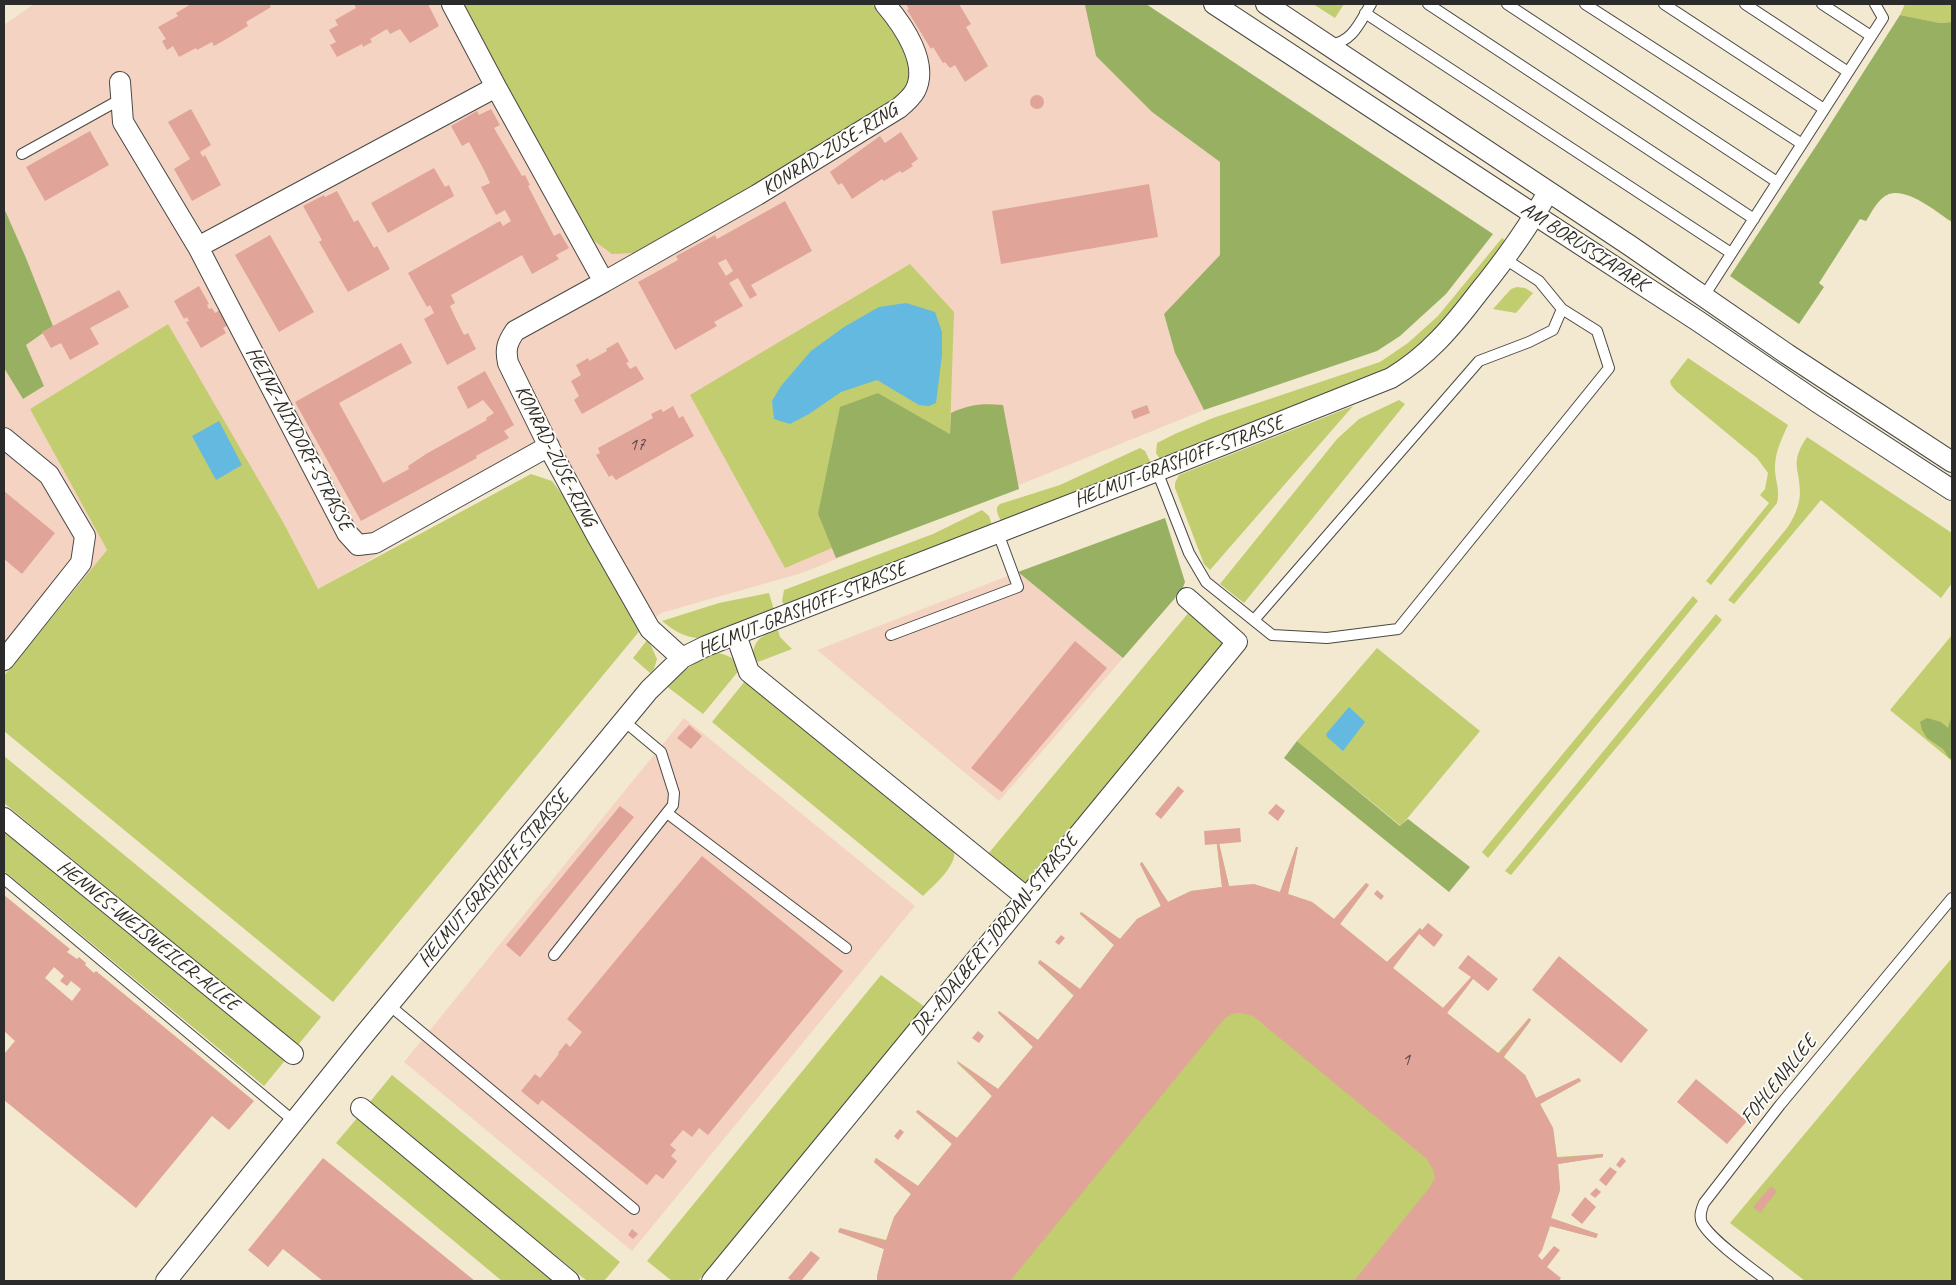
<!DOCTYPE html>
<style>
body{margin:0}
#map{position:relative;width:1956px;height:1285px;overflow:hidden;background:#f2e9d0;font-family:Caveat,sans-serif}
canvas{display:block}
.frame{position:absolute;inset:0;border:5px solid #2b2b2b;pointer-events:none}
</style>
<div id="map">
<canvas width="1956" height="1285"></canvas>
<div class="frame"></div>
</div>
<script>
const ctx = document.querySelector('canvas').getContext('2d');
ctx.lineJoin = 'round';
function fillPath(path, color) {
  ctx.fillStyle = color;
  ctx.fill(path, 'evenodd');
}
function stroke(path, color, width, dash) {
  ctx.strokeStyle = color;
  ctx.lineWidth = width;
  ctx.lineCap = dash ? 'butt' : 'round';
  ctx.setLineDash(dash || []);
  ctx.stroke(path);
}
function drawText(font, color, halo, rows, align = 'center') {
  ctx.font = font + ' Caveat,sans-serif';
  ctx.lineWidth = 4;
  ctx.setLineDash([]);
  ctx.textBaseline = 'middle';
  ctx.strokeStyle = halo;
  ctx.fillStyle = color;
  for (const [text, x, y, turn = 0] of rows) {
    ctx.save();
    ctx.translate(x, y);
    ctx.rotate((+turn || 0) * Math.PI / 180);
    ctx.textAlign = isNaN(turn) ? turn : align;
    if (halo) ctx.strokeText(text, 0, 0);
    ctx.fillText(text, 0, 0);
    ctx.restore();
  }
}
const built = new Path2D(`
 M 34,4 L 1087,4 L 1086,6 L 1096,56 L 1152,112 L 1220,162 L 1220,255 L 1164,314 L 1175,353 L 1204,410 L 802,573 L 661,613 L 642,628 L 544,458 L 318,590 L 168,324 L 30,409 L 107,550 L 4,676 L 4,368 L 23,399 L 44,386 L 26,345 L 53,326 L 26,258 L 4,208 L 4,25 Z
 M 1018,572 L 1123,658 L 999,801 L 817,650 Z
 M 684,718 L 915,906 L 632,1251 L 404,1062 Z`);
const green = new Path2D(`
 M 461,4 L 872,4 L 895,33 L 911,62 L 907,88 L 889,103 L 764,184 L 633,253 L 612,254 L 593,240 Z
 M 1313,4 L 1344,4 L 1335,18 Z
 M 1905,4 L 1952,4 L 1952,22 L 1940,23 L 1900,15 Z
 M 1502,238 L 1506,241 C 1476,280 1447,325 1408,356 C 1399,363 1388,369 1378,375 L 1160,459 L 1156,453 L 1157,443 L 1177,433 L 1213,418 L 1380,362 L 1408,343 L 1438,316 Z
 M 910,264 L 954,312 L 950,434 L 878,393 L 818,514 L 832,548 L 785,568 L 690,395 Z
 M 1517,287 L 1525,288 L 1533,293 L 1516,313 L 1493,309 L 1511,289 Z
 M 168,324 L 283,522 L 318,589 L 531,474 L 552,481 L 567,501 L 642,628 L 333,1002 L 4,731 L 4,676 L 107,550 L 30,409 Z
 M 1688,358 L 1788,425 C 1781,440 1774,454 1775,471 C 1776,483 1780,491 1777,503 L 1711,585 L 1706,581 L 1769,503 L 1760,495 L 1765,489 L 1768,473 L 1757,458 L 1676,391 L 1671,385 L 1670,381 Z
 M 1399,400 L 1405,404 L 1244,603 L 1220,584 L 1337,439 L 1359,419 Z
 M 1353,406 L 1210,570 L 1204,564 L 1175,488 L 1175,483 L 1179,475 Z
 M 1807,437 L 1952,533 L 1952,583 L 1941,598 L 1821,500 L 1734,604 L 1728,600 L 1787,528 C 1794,518 1799,507 1800,494 C 1800,467 1789,464 1807,437 Z
 M 1140,448 L 1145,451 L 1151,463 L 1001,521 C 998,515 994,508 1000,504 L 1060,485 Z
 M 982,510 L 989,516 L 992,525 L 784,605 L 782,601 L 784,590 L 933,534 Z
 M 769,593 L 774,610 C 758,616 710,638 697,638 C 683,637 672,629 662,621 L 719,603 Z
 M 1693,596 L 1698,601 L 1488,858 L 1482,852 Z
 M 1190,611 L 1226,642 L 1025,884 L 988,854 Z
 M 1716,614 L 1722,620 L 1511,875 L 1505,871 Z
 M 778,630 L 780,637 L 792,649 L 758,662 L 753,655 C 754,638 764,635 778,630 Z
 M 1952,635 L 1952,761 L 1890,710 Z
 M 648,639 L 657,659 L 654,669 L 650,673 L 633,658 Z
 M 1377,648 L 1480,731 L 1401,826 L 1297,741 Z
 M 718,653 C 728,655 737,659 741,668 L 703,714 L 665,685 L 698,661 Z
 M 745,681 L 954,850 C 958,865 933,886 923,896 L 712,722 Z
 M 4,756 L 321,1017 L 298,1045 L 4,803 Z
 M 4,826 L 287,1058 L 264,1086 L 4,871 Z
 M 1218,838 L 1229,886 L 1280,892 L 1296,847 L 1298,847 L 1288,894 L 1312,902 L 1334,919 L 1366,883 L 1369,885 L 1340,924 L 1387,962 L 1420,928 L 1422,930 L 1393,968 L 1443,1008 L 1475,974 L 1476,975 L 1447,1013 L 1498,1053 L 1529,1018 L 1531,1020 L 1504,1057 L 1525,1075 L 1536,1098 L 1579,1078 L 1581,1081 L 1540,1104 L 1553,1128 L 1557,1157 L 1603,1154 L 1603,1157 L 1558,1164 L 1560,1190 L 1551,1218 L 1598,1234 L 1596,1238 L 1550,1226 L 1542,1250 L 1517,1281 L 877,1281 L 877,1276 L 884,1249 L 838,1232 L 840,1228 L 886,1240 L 894,1217 L 911,1194 L 874,1162 L 876,1158 L 918,1186 L 952,1144 L 916,1112 L 918,1110 L 957,1138 L 992,1096 L 957,1063 L 958,1062 L 998,1089 L 1033,1047 L 998,1013 L 999,1011 L 1038,1040 L 1074,996 L 1038,963 L 1040,960 L 1080,989 L 1114,945 L 1080,914 L 1081,912 L 1120,939 L 1137,919 L 1161,906 L 1140,864 L 1142,862 L 1168,902 L 1191,891 L 1222,887 L 1216,839 Z
 M 1952,958 L 1952,1281 L 1805,1281 L 1730,1223 Z
 M 881,975 L 925,1007 L 698,1281 L 672,1281 L 647,1261 Z
 M 392,1075 L 620,1262 L 604,1281 L 587,1281 L 369,1103 Z
 M 358,1117 L 558,1281 L 502,1281 L 336,1143 Z`);
const forest = new Path2D(`
 M 1087,4 L 1146,4 L 1493,234 L 1446,294 L 1400,336 L 1377,351 L 1204,410 L 1175,353 L 1164,314 L 1220,255 L 1220,162 L 1152,112 L 1096,56 L 1085,5 Z
 M 1900,15 L 1940,23 L 1952,22 L 1952,222 C 1936,212 1909,188 1889,194 C 1878,198 1872,212 1866,221 L 1860,219 L 1819,283 L 1824,287 L 1799,324 L 1730,276 L 1820,140 Z
 M 4,208 L 26,258 L 53,326 L 26,345 L 44,386 L 23,399 L 4,368 Z
 M 878,393 L 950,434 L 951,413 C 969,404 984,403 1003,405 L 1019,489 L 836,558 L 818,514 L 840,407 Z
 M 1165,518 L 1185,582 L 1182,590 L 1123,658 L 1018,572 Z
 M 1952,715 L 1952,759 L 1949,758 L 1943,749 L 1927,738 L 1922,730 L 1920,722 L 1927,718 L 1941,722 L 1948,728 Z
 M 1297,741 L 1400,826 L 1408,819 L 1470,867 L 1449,892 L 1284,758 Z`);
const water = new Path2D(`
 M 906,303 L 935,312 L 942,332 L 942,355 L 936,403 L 929,406 L 919,405 L 877,380 L 841,392 L 809,414 L 790,424 L 774,419 L 772,401 L 781,386 L 811,351 L 844,327 L 879,307 Z
 M 219,421 L 242,465 L 216,480 L 192,436 Z
 M 1349,707 L 1365,722 L 1343,751 L 1327,737 L 1326,734 Z`);
const building = new Path2D(`
 M 191,4 L 269,4 L 271,7 L 246,22 L 248,26 L 223,41 L 214,46 L 212,42 L 197,50 L 196,48 L 179,57 L 173,46 L 167,50 L 162,41 L 166,39 L 158,27 L 178,16 L 176,13 Z
 M 354,4 L 428,4 L 439,26 L 410,43 L 400,29 L 390,34 L 387,29 L 370,39 L 372,42 L 363,47 L 362,44 L 337,57 L 330,45 L 336,42 L 329,30 L 338,25 L 335,20 L 356,8 Z
 M 906,4 L 959,4 L 971,24 L 966,27 L 988,66 L 965,82 L 955,65 L 950,68 L 945,62 L 943,63 L 933,47 L 931,49 L 907,10 L 909,9 Z
 M1030 102a7 7 0 1 1 14 0a7 7 0 1 1-14 0Z
 M 191,109 L 211,145 L 200,152 L 203,157 L 205,155 L 221,185 L 192,201 L 174,169 L 190,159 L 168,122 Z
 M 491,109 L 500,125 L 494,128 L 522,176 L 525,175 L 530,185 L 528,186 L 554,236 L 560,233 L 569,248 L 556,255 L 559,259 L 532,274 L 522,255 L 451,295 L 455,303 L 450,306 L 455,317 L 464,335 L 468,333 L 476,349 L 447,365 L 424,319 L 434,313 L 430,305 L 427,307 L 408,273 L 500,221 L 503,226 L 511,221 L 505,210 L 496,215 L 481,187 L 490,183 L 484,170 L 469,142 L 462,146 L 451,126 L 477,111 L 479,115 Z
 M 90,131 L 109,165 L 45,201 L 26,167 Z
 M 901,132 L 918,159 L 911,164 L 913,166 L 902,173 L 900,171 L 884,181 L 882,179 L 852,199 L 842,183 L 838,185 L 830,172 L 880,136 L 885,143 Z
 M 434,168 L 445,187 L 449,185 L 454,196 L 388,233 L 371,203 Z
 M 1149,184 L 1158,237 L 1001,264 L 992,211 Z
 M 337,191 L 354,222 L 358,220 L 374,248 L 377,246 L 390,269 L 348,292 L 319,242 L 322,240 L 303,206 L 324,195 L 325,197 Z
 M 785,201 L 812,251 L 751,285 L 757,295 L 750,299 L 738,278 L 729,283 L 743,306 L 714,322 L 717,326 L 675,350 L 638,282 L 678,260 L 676,256 L 715,235 L 717,239 ZM 726,259 L 733,271 L 726,276 L 718,263 Z
 M 270,235 L 314,312 L 279,332 L 235,255 Z
 M 199,286 L 209,304 L 207,305 L 209,309 L 212,308 L 215,313 L 222,309 L 230,324 L 223,328 L 226,333 L 201,348 L 186,322 L 189,321 L 187,317 L 184,319 L 174,301 Z
 M 119,290 L 129,307 L 90,328 L 99,344 L 70,360 L 61,343 L 51,348 L 42,332 Z
 M 618,342 L 629,362 L 626,363 L 630,369 L 636,366 L 644,379 L 582,414 L 574,400 L 579,396 L 571,381 L 581,375 L 576,365 L 588,358 L 589,361 L 607,351 L 606,349 Z
 M 401,343 L 412,363 L 339,403 L 383,483 L 409,469 L 408,466 L 426,454 L 487,420 L 486,418 L 494,413 L 483,400 L 468,409 L 457,387 L 485,371 L 514,425 L 504,431 L 509,438 L 476,456 L 477,458 L 361,521 L 295,402 Z
 M 1147,405 L 1150,413 L 1134,419 L 1131,411 Z
 M 673,406 L 679,418 L 683,416 L 694,436 L 616,480 L 612,475 L 609,477 L 596,455 L 600,453 L 598,448 L 653,418 L 651,414 L 661,409 L 663,412 Z
 M 4,491 L 55,533 L 22,574 L 4,559 Z
 M 1075,641 L 1107,668 L 1002,792 L 971,768 Z
 M 689,725 L 702,736 L 691,749 L 677,738 Z
 M 1178,786 L 1184,791 L 1161,819 L 1155,814 Z
 M 1276,804 L 1285,811 L 1278,821 L 1268,813 Z
 M 620,806 L 634,817 L 520,957 L 506,945 Z
 M 1240,828 L 1241,842 L 1219,844 L 1229,886 L 1254,884 L 1280,892 L 1296,847 L 1298,847 L 1288,894 L 1312,902 L 1334,919 L 1366,883 L 1369,885 L 1340,924 L 1387,962 L 1420,928 L 1422,930 L 1428,923 L 1443,935 L 1434,947 L 1419,934 L 1393,968 L 1443,1008 L 1471,977 L 1458,968 L 1468,955 L 1498,979 L 1488,991 L 1473,979 L 1447,1013 L 1499,1054 L 1529,1018 L 1531,1020 L 1503,1057 L 1525,1075 L 1536,1098 L 1579,1078 L 1581,1081 L 1540,1104 L 1553,1128 L 1557,1158 L 1603,1154 L 1603,1157 L 1558,1164 L 1560,1190 L 1551,1218 L 1598,1234 L 1596,1238 L 1550,1226 L 1542,1250 L 1538,1256 L 1542,1260 L 1554,1246 L 1560,1250 L 1547,1267 L 1561,1278 L 1559,1281 L 1354,1281 L 1430,1187 L 1435,1178 L 1433,1170 L 1427,1159 L 1253,1016 L 1240,1013 L 1232,1014 L 1225,1018 L 1010,1281 L 877,1281 L 877,1276 L 884,1249 L 838,1232 L 840,1228 L 886,1241 L 894,1217 L 911,1194 L 874,1162 L 876,1158 L 918,1186 L 952,1144 L 916,1112 L 918,1110 L 957,1138 L 992,1096 L 956,1060 L 998,1089 L 1033,1047 L 998,1013 L 999,1011 L 1038,1040 L 1074,995 L 1038,963 L 1040,960 L 1080,989 L 1114,945 L 1080,914 L 1081,912 L 1120,939 L 1137,919 L 1161,906 L 1140,864 L 1142,862 L 1168,902 L 1191,891 L 1222,887 L 1217,844 L 1205,845 L 1204,831 Z
 M 702,856 L 843,971 L 708,1135 L 699,1128 L 692,1137 L 683,1130 L 670,1145 L 676,1150 L 671,1156 L 677,1161 L 663,1179 L 656,1174 L 647,1185 L 542,1100 L 538,1105 L 521,1091 L 535,1074 L 540,1078 L 559,1054 L 558,1053 L 566,1043 L 570,1047 L 582,1032 L 567,1019 Z
 M 1377,890 L 1384,896 L 1381,900 L 1374,894 Z
 M 4,895 L 70,949 L 67,952 L 77,959 L 79,957 L 86,963 L 85,965 L 94,973 L 96,971 L 254,1101 L 229,1130 L 212,1116 L 136,1208 L 4,1100 L 4,1054 L 15,1041 L 4,1031 ZM 54,967 L 64,976 L 60,981 L 67,986 L 71,981 L 81,989 L 72,1001 L 45,978 Z
 M 1061,935 L 1065,938 L 1059,945 L 1055,942 Z
 M 1559,956 L 1648,1030 L 1621,1063 L 1532,990 Z
 M 978,1031 L 984,1036 L 979,1043 L 972,1038 Z
 M 1696,1079 L 1747,1121 L 1727,1144 L 1677,1102 Z
 M 900,1129 L 904,1132 L 898,1140 L 894,1136 Z
 M 1622,1157 L 1626,1161 L 1620,1168 L 1616,1165 Z
 M 323,1158 L 475,1281 L 323,1281 L 283,1249 L 268,1267 L 248,1250 Z
 M 1610,1167 L 1617,1172 L 1606,1186 L 1599,1180 Z
 M 1771,1186 L 1777,1191 L 1760,1213 L 1753,1207 Z
 M 1596,1188 L 1601,1192 L 1595,1198 L 1590,1194 Z
 M 1585,1197 L 1596,1207 L 1582,1224 L 1571,1215 Z
 M 632,1229 L 638,1234 L 633,1239 L 628,1235 Z
 M 811,1251 L 820,1258 L 801,1281 L 792,1281 L 788,1278 Z`);
const lane = new Path2D(`
 M 1428,4 L 1754,219
 M 1507,4 L 1777,182
 M 1585,4 L 1802,144
 M 1664,4 L 1824,109
 M 1745,4 L 1848,72
 M 1822,4 L 1871,36
 M 1365,13 L 1731,253
 M 1330,44 C 1352,44 1361,20 1371,4
 M 22,154 L 121,99
 M 1704,296 L 1883,18 L 1875,4
 M 1157,471 L 1189,553 L 1206,582 L 1272,635 L 1327,638 L 1398,629 L 1609,368 L 1597,331 L 1562,309 L 1539,281 L 1505,259
 M 1254,620 L 1479,361 L 1529,342 L 1553,330 L 1562,309
 M 891,635 L 1018,587 L 998,533
 M 667,813 L 846,948
 M 4,879 L 295,1122
 M 554,955 L 673,805 L 674,793 L 661,752 L 624,721
 M 389,1005 L 634,1209
 M 1768,1281 C 1751,1268 1711,1240 1702,1223 C 1699,1216 1701,1210 1704,1203 L 1780,1105 L 1952,898`);
const street = new Path2D(`
 M 452,4 L 496,87 L 604,282 L 757,195 L 899,108 C 905,103 911,98 915,91 C 930,63 902,24 885,4
 M 1214,4 L 1535,215 L 1698,321 L 1817,402 L 1952,490
 M 1266,4 L 1629,245 L 1787,354 L 1952,462
 M 120,82 L 123,122 L 198,247 L 347,533 L 358,545 L 375,543 L 549,446
 M 198,247 L 496,87
 M 604,282 L 515,331 C 507,343 505,349 508,363 L 553,455 L 597,536 L 650,629 L 682,658
 M 4,438 L 49,475 L 85,536 L 81,563 L 4,660
 M 736,635 L 749,672 L 1026,897
 M 4,818 L 293,1054
 M 361,1108 L 569,1281
 M 166,1281 L 363,1036 L 649,690 L 682,658 L 706,646 L 1157,471 L 1391,378 C 1428,356 1452,327 1478,293 C 1504,261 1528,228 1548,192
 M 712,1281 L 1237,642 L 1187,598`);
const numberNames = [
 ["17",637,445],
 ["1",1406,1060]
];
const streetNames = [
 ["KONRAD-ZUSE-RING",830,150,-32],
 ["AM BORUSSIAPARK",1584,247,33],
 ["HEINZ-NIXDORF-STRASSE",299,439,62],
 ["KONRAD-ZUSE-RING",555,456,63],
 ["HELMUT-GRASHOFF-STRASSE",1179,462,-21],
 ["HELMUT-GRASHOFF-STRASSE",802,610,-22],
 ["HELMUT-GRASHOFF-STRASSE",494,879,-50],
 ["DR.-ADALBERT-JORDAN-STRASSE",995,935,-51],
 ["HENNES-WEISWEILER-ALLEE",148,936,39],
 ["FOHLENALLEE",1779,1080,-51]
];
fillPath(built, '#f5d3c2');
fillPath(green, '#c1cd6f');
fillPath(forest, '#98b062');
fillPath(water, '#64b9e1');
fillPath(building, '#e0a498');
stroke(lane, '#494844', 12);
stroke(street, '#494844', 22);
stroke(lane, '#fff', 10);
stroke(street, '#fff', 20);
drawText('18px', '#584946', null, numberNames);
drawText('20px', '#2b2b2b', '#fdfcf7', streetNames);
</script>
